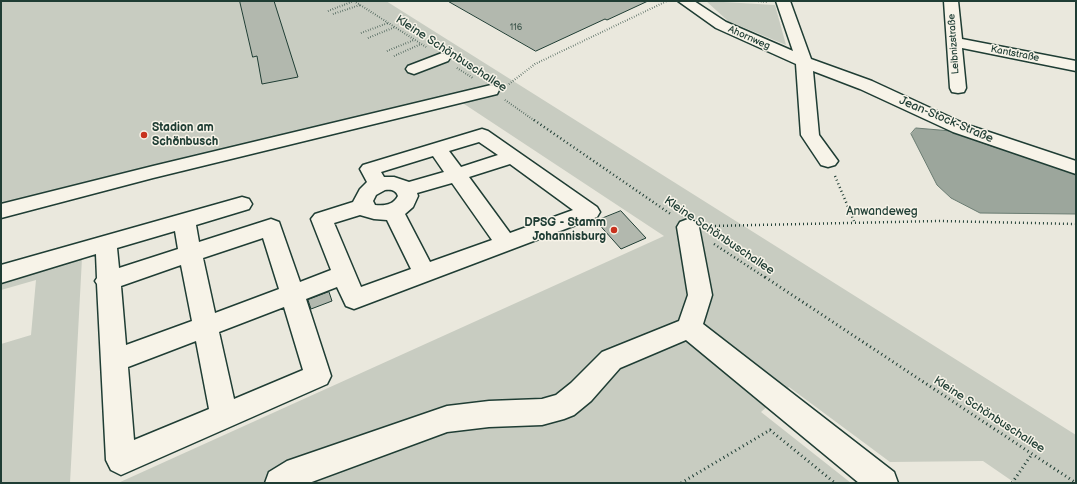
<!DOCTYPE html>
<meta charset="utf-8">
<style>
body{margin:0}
#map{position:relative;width:1077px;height:484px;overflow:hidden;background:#eae8dd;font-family:"Balsamiq Sans",sans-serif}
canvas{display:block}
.frame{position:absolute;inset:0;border:2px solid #1f3d34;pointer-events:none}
</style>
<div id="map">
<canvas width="1077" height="484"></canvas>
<div class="frame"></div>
</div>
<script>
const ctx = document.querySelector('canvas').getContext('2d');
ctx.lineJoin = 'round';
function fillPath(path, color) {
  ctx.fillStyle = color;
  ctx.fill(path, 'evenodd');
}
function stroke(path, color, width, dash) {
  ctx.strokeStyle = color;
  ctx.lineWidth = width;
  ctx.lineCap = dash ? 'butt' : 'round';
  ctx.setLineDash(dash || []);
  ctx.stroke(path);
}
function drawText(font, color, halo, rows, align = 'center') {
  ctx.font = font + ' "Balsamiq Sans",sans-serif';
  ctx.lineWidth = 3;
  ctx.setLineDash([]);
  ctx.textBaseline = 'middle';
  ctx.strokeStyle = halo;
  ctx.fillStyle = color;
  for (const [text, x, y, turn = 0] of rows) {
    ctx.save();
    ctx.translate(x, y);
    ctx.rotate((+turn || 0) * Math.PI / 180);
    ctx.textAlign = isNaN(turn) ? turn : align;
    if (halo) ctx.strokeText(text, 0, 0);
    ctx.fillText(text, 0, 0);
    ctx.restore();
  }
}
const green = new Path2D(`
 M 1,1 L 386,1 L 1076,435 L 1076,483 L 1015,483 L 983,461 L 890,462 L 789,387 L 761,412 L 851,483 L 118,483 L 664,236 L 449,94 L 1,206 Z
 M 706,1 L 775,5 L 786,45 L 728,21 Z
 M 82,258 L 70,483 L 1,483 L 1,344 L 31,335 L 36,280 L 1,290 L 1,281 Z`);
const water = new Path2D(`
 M 916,128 L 951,131 L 991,146 L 1076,172 L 1076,214 L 980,213 L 951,198 L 937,185 L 911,134 Z`);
const building = new Path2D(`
 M 240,1 L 274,1 L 298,77 L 262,84 L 257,56 L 253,57 Z
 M 448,1 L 648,1 L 607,20 L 605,19 L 536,51 Z
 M 621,211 L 646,238 L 621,249 L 596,221 Z
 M 329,292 L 332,301 L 311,309 L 308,300 Z`);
const pathFar2 = new Path2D(`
 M 354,1 L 426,47
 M 756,1 L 767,2
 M 328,11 L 354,1
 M 333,14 L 360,5
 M 361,33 L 388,23
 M 368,38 L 395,27
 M 387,51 L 414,40
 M 394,56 L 421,44
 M 457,68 L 473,78
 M 509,84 L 535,64 L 667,1
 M 505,100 L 535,121`);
const pathFar1 = new Path2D(`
 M 534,120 L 672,215
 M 835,176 L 854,221
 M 711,226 L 939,221 L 1076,224
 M 714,244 L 766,278`);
const path = new Path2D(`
 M 765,277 L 1076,483
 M 681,483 L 770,430 L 835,483
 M 1012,483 L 1032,454`);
const minor = new Path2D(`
 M 678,1 L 694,1 L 726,22 L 793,51 L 776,1 L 790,1 L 811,59 L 872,81 L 965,124 L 1076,161 L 1076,174 L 953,132 L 860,89 L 813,71 L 819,135 L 838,161 L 835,165 L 828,167 L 821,165 L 801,135 L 796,64 L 716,28 Z
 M 944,1 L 958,1 L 962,39 L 1076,61 L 1076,71 L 962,48 L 966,88 L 964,92 L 958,93 L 952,92 L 950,88 Z
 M 442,53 L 448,55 L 450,58 L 448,61 L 414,74 L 408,72 L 406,69 L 408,66 Z
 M 491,85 L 497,86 L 499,90 L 497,94 L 153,178 L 1,218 L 1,204 L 153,166 Z
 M 482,129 L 488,131 L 597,207 L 600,212 L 597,217 L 354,309 L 346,306 L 337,287 L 306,299 L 331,376 L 327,384 L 121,475 L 111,470 L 106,460 L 97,284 L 95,281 L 97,278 L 96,254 L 1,283 L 1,265 L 242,197 L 249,199 L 252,204 L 249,209 L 196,225 L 199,242 L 271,219 L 279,222 L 300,282 L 331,270 L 311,219 L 315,214 L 353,202 L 360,189 L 367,182 L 360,169 L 363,165 ZM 479,142 L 498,155 L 461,167 L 449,151 ZM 433,156 L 444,172 L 409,182 L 394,177 L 384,177 L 381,172 ZM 510,164 L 573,210 L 510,233 L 469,177 ZM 452,183 L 492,240 L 430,262 L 405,214 L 413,207 L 418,196 L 417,193 ZM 385,190 C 391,189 396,190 398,196 C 393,205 385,206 375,205 L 373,201 L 376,195 ZM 360,215 L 374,219 L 387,220 L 411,269 L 361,287 L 334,223 ZM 175,231 L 178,249 L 119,268 L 117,248 ZM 263,238 L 279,289 L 215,313 L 203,258 ZM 181,265 L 192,321 L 126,345 L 121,286 ZM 284,307 L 303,370 L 234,399 L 219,332 ZM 196,341 L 209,409 L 134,440 L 128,367 Z
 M 688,219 L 696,222 L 699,227 L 712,295 L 703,324 L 894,472 L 898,483 L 859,483 L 686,340 L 620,368 L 591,401 L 574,415 L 564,419 L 542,425 L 489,427 L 447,432 L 309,483 L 265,483 L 269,472 L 287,461 L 447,406 L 489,401 L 542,399 L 556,395 L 571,383 L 602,352 L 679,321 L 688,295 L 677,227 L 680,222 Z`);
const markers = [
 [144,135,4,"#c8321e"],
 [614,230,4,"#c8321e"]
];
const farNumbernames = [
 ["116",516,28]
];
const farStreetnames = [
 ["Ahornweg",749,38,24],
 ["Leibnizstraße",954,44,-94],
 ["Kantstraße",1015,54,11]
];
const streetNames = [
 ["Kleine Schönbuschallee",451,54,33],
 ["Jean-Stock-Straße",946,120,23],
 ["Anwandeweg",882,212],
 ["Kleine Schönbuschallee",719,236,34],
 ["Kleine Schönbuschallee",989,415,33]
];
const poiNames = [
 ["Stadion am",152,128],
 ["Schönbusch",152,142],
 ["DPSG - Stamm",606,223,"right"],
 ["Johannisburg",606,237,"right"]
];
fillPath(green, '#c8ccc1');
fillPath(water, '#9ca69c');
stroke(water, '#6a7c72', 1);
fillPath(building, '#b2b8ae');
stroke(building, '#1f3d34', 1);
stroke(minor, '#1f3d34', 3);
stroke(pathFar2, '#1f3d34', 2, [0.5, 2]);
stroke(pathFar1, '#1f3d34', 2.5, [1, 3]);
stroke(path, '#1f3d34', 3, [1, 3.5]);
fillPath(minor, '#f7f3e8');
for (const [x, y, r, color] of markers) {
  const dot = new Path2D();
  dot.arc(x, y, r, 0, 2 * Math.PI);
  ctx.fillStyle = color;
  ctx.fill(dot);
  stroke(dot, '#f7f3e8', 1.5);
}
drawText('9px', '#445c52', null, farNumbernames);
drawText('10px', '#1f3d34', '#f7f3e8', farStreetnames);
drawText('12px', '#1f3d34', '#f7f3e8', streetNames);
drawText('bold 12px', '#1f3d34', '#f7f3e8', poiNames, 'left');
</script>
